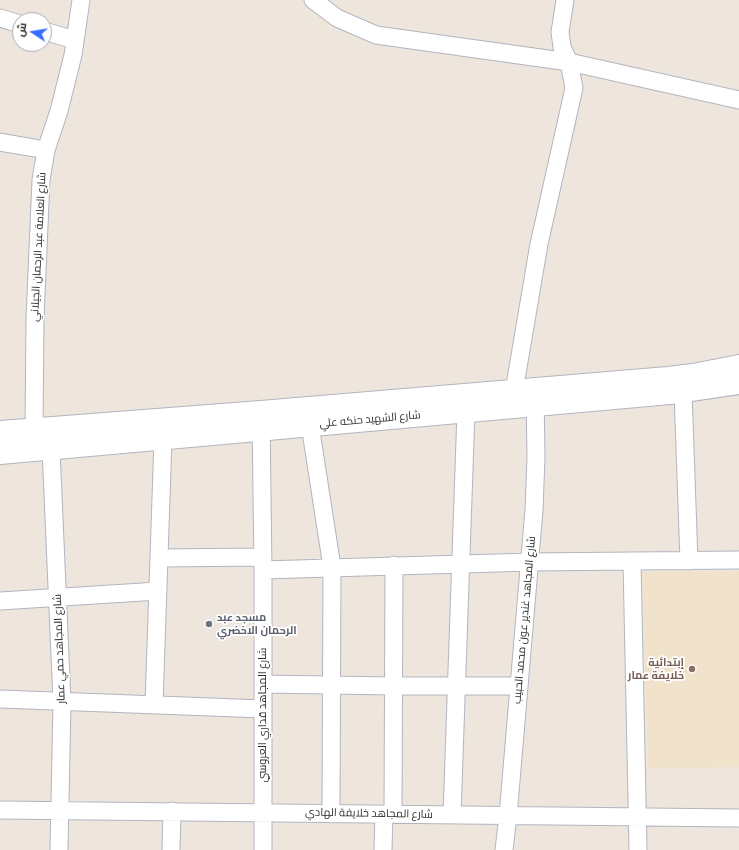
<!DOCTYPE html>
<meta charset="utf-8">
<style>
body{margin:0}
#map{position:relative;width:739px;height:850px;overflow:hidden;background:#eee6dd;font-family:"Titillium Web",Cairo,sans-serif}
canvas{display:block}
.north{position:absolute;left:12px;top:12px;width:40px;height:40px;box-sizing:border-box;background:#fff;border:1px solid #ababab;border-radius:50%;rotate:282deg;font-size:11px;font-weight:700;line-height:16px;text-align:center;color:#2c2c2c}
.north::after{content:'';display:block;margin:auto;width:14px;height:18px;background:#3a6bff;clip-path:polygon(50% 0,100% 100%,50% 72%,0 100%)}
</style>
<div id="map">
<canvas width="739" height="850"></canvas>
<div class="north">ش</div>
</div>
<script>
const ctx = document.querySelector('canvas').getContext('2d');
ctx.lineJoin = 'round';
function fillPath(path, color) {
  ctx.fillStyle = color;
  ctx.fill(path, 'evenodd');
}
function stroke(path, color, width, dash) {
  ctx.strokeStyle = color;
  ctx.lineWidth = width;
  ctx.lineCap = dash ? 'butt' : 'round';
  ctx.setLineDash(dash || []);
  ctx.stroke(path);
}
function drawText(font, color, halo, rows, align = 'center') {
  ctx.font = font + ' "Titillium Web",Cairo,sans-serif';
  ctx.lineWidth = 3.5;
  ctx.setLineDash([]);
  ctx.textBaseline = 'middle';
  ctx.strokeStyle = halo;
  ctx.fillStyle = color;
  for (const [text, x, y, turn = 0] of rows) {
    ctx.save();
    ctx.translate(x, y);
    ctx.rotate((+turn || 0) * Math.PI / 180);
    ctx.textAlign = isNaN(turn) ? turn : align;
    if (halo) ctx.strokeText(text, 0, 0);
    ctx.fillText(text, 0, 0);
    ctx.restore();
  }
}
const education = new Path2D(`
 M 739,571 L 739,767 L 648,768 L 642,572 Z`);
const minor = new Path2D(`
 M 313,0 L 337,18 L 376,35 L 569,62 L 739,100
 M 0,18 L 20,24
 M 44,31 L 75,40
 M 0,142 L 46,150
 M 514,391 L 539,244 L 574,88 L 569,62 L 562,47 L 560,32 L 565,0
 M 683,392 L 689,561
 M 261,418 L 263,570 L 263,850
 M 310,425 L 332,567 L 331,814
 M 35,442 L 34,429 L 35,318 L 41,180 L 46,150 L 59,111 L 73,55 L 81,0
 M 51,449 L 62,702 L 59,850
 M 159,558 L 263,557
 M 632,561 L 638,850
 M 263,570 L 530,562 L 739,560
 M 0,601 L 158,591
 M 263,684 L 394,686 L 519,686
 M 0,699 L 263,709
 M 154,704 L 163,439
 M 0,810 L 739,818
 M 393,814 L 394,565
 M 452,815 L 466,411
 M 171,850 L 172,811
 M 383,850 L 384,814
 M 504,850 L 508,816 L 534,510 L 536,457 L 535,393`);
const secondary = new Path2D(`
 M 0,432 L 261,412 L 668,378 L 693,375 L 739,366
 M 0,453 L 670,393 L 739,383`);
const markers = [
 [209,624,4,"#6b7280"],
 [692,669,4,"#8d6e63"]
];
const streetNames = [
 ["شارع العلامة عبد الرحمان الجيلاني",39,247,-87],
 ["شارع الشهيد حنكه علي",370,420,-5],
 ["شارع المجاهد غندير عون محمد الحبيب",525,620,-85],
 ["شارع المجاهد حمي عمار",60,649,-92],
 ["شارع المجاهد قداري العروسي",263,715,-90],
 ["شارع المجاهد خلايفة الهادي",369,814,1]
];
const worshipNames = [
 ["مسجد عبد",217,618],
 ["الرحمان الاخضري",217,631]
];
const educationNames = [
 ["إبتدائية",684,663],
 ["خلايفة عمار",684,676]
];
fillPath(education, '#f1e2cc');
stroke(minor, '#b1b5c0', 19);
stroke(secondary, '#b1b5c0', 24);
stroke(minor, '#fff', 17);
stroke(secondary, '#fff', 22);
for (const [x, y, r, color] of markers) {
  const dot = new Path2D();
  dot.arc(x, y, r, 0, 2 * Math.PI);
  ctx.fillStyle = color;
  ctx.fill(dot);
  stroke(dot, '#fff', 1.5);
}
drawText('11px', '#2c2c2c', '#fff', streetNames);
drawText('bold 11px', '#5b616d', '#fff', worshipNames, 'left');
drawText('bold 11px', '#785e54', '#fff', educationNames, 'right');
</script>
